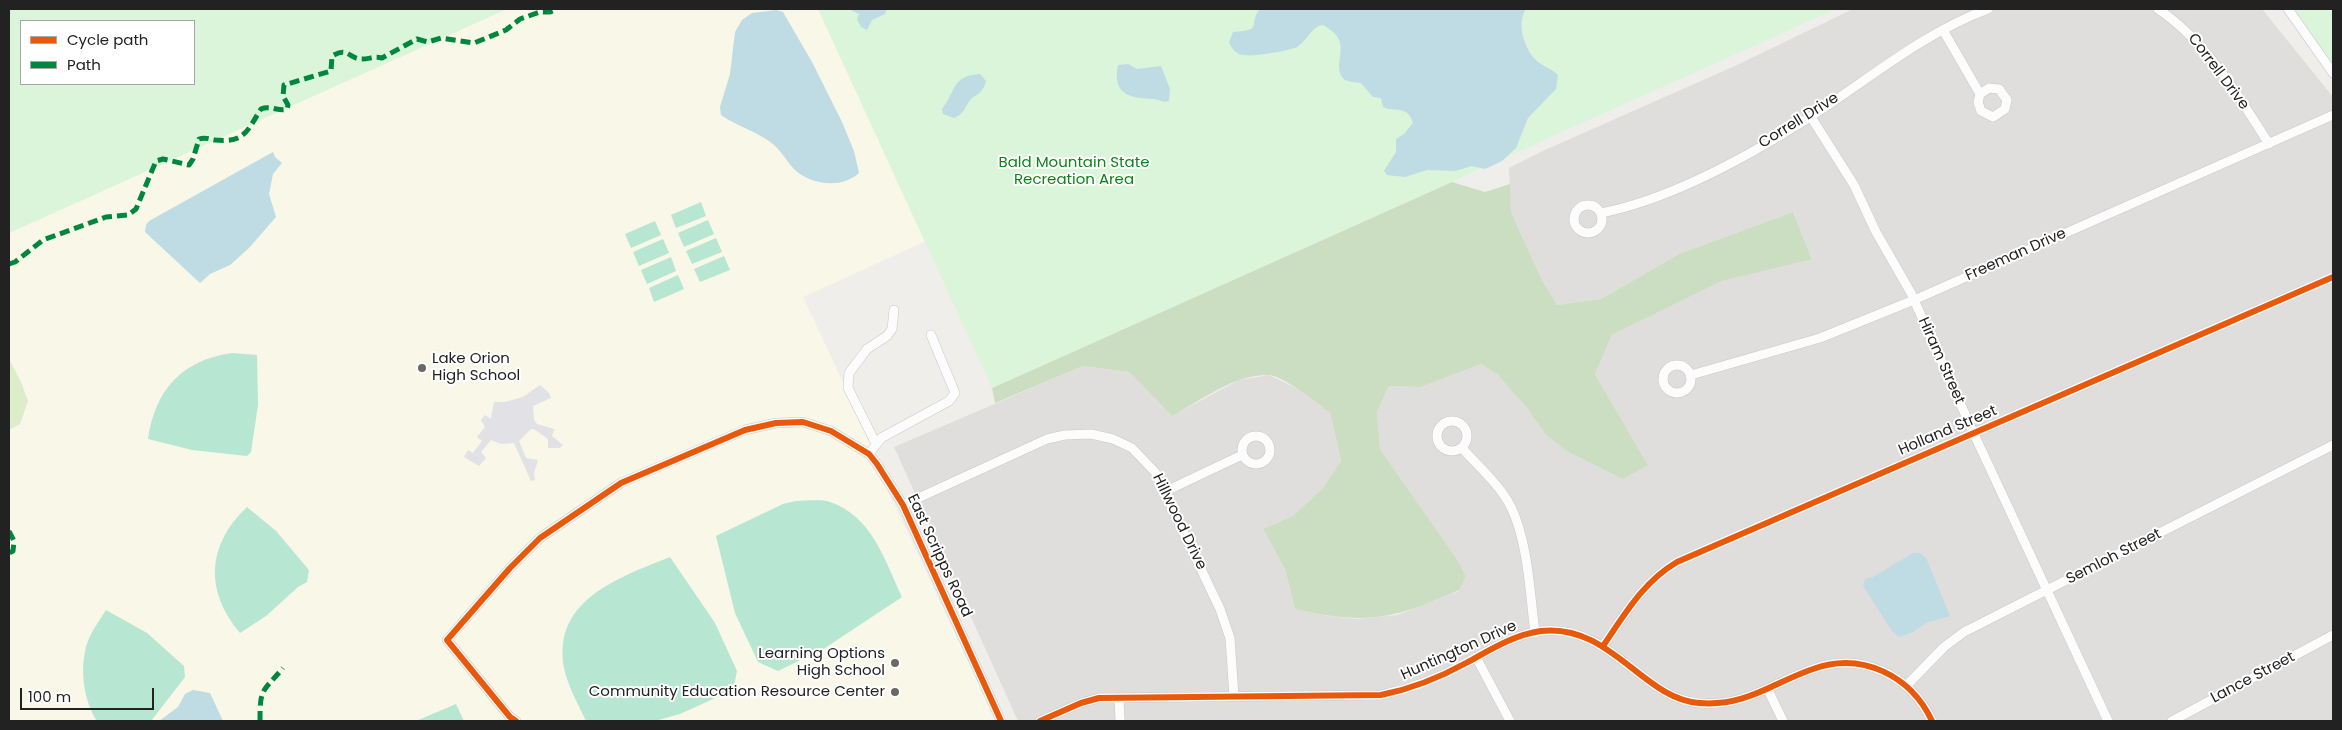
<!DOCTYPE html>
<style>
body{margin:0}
#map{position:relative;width:2342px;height:730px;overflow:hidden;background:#f0eeeb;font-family:Poppins,sans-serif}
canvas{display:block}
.frame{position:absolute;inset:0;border:10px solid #222;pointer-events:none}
.legend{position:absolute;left:20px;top:20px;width:175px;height:65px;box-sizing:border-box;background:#fff;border:1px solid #a7a7a7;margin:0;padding:6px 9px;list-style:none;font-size:15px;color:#222}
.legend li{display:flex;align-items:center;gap:10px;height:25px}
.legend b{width:25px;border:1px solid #a7a7a7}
.scale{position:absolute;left:20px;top:688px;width:134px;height:22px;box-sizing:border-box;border:2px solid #222;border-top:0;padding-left:6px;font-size:15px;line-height:18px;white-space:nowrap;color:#222;-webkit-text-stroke:4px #fff;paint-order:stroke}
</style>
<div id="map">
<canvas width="2342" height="730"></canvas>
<div class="frame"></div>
<ul class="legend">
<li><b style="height:6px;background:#e8590c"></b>Cycle path</li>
<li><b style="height:6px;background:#00873e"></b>Path</li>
</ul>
<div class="scale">100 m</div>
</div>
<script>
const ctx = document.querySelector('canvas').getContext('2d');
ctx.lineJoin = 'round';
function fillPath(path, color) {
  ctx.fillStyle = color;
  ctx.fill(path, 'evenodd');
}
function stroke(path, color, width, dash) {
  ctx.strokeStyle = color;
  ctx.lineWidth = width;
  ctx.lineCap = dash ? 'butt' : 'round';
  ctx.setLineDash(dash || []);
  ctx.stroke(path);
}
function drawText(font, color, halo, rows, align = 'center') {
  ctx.font = font + ' Poppins,sans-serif';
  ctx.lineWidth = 4;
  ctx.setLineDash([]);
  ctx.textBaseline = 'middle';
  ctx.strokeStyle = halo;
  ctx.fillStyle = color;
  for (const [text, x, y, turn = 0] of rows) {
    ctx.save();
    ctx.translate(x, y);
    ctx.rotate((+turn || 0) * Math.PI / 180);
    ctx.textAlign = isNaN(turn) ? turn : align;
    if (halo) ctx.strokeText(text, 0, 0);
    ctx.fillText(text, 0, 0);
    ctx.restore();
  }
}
const residential = new Path2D(`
 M 1853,9 L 2262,9 L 2333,97 L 2333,721 L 1018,721 L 894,447 L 1083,366 L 1129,372 L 1172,416 L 1239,380 L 1269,375 L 1298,389 L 1330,413 L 1341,462 L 1323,488 L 1293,516 L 1263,529 L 1285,569 L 1295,609 L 1329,616 L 1358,619 L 1397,615 L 1459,591 L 1454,555 L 1380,449 L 1377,412 L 1389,386 L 1421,387 L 1481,364 L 1497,374 L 1527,408 L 1546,435 L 1648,465 L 1595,374 L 1612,335 L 1722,281 L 1812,258 L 1793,212 L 1679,254 L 1601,299 L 1557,305 L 1542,280 L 1511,212 L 1509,168 L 1545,150 L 1737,65 Z`);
const education = new Path2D(`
 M 507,9 L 818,9 L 926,241 L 803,297 L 870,440 L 882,478 L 996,721 L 9,721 L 9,233 Z`);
const grass = new Path2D(`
 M 9,359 L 21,382 L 28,401 L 20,424 L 9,430 Z`);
const forest = new Path2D(`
 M 1452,182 L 1485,192 L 1510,184 L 1511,212 L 1542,280 L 1557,305 L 1601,299 L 1679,254 L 1793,212 L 1812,259 L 1722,281 L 1612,335 L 1595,374 L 1648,465 L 1623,479 L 1567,451 L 1546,435 L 1527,408 L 1497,374 L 1481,364 L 1421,387 L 1389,386 L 1377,412 L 1380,449 L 1454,555 L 1466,576 L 1459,590 C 1392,620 1367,625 1295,609 L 1285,569 L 1263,529 L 1293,516 L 1323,488 L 1341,461 L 1330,413 C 1318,404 1283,375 1268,375 C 1235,374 1200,401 1172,416 L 1129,372 L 1083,366 L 995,403 L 992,388 Z`);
const park = new Path2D(`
 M 9,9 L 507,9 L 9,233 ZM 21,21 L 194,21 L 194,84 L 21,84 Z
 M 818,9 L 1836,9 L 992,388 Z
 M 2294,9 L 2333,9 L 2333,65 Z`);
const pitch = new Path2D(`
 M 701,202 L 706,216 L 676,228 L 671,215 Z
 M 708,220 L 714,234 L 684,247 L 678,233 Z
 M 655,221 L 661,235 L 631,248 L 625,234 Z
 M 716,238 L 722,252 L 692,264 L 686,251 Z
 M 663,239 L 669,253 L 639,266 L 633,252 Z
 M 724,256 L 730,270 L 700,282 L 694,269 Z
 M 671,257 L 676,271 L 647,284 L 641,270 Z
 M 678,275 L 684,289 L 654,302 L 649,288 Z
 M 232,353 L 257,355 L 258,405 L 251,452 L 247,456 L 192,450 L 148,439 C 155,390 182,360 232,353 Z
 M 796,501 C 807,501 820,499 830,502 C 872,516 885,561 902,597 L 825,648 L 778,671 L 758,662 L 735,613 L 716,536 L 783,504 Z
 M 247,507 L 276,531 L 309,570 L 307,582 L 298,587 L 266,616 L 240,633 C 204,590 207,545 247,507 Z
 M 670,557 L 715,623 L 737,671 L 733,690 L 680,714 L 655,721 L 586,721 C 579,706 569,688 565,672 C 549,601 618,578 670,557 Z
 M 106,610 L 147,633 L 184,666 L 185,677 L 151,721 L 97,721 C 83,700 79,665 88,641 C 92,630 100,620 106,610 Z
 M 456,704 L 464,721 L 416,721 Z`);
const plaza = new Path2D(`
 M 540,385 L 549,393 L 551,398 L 533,406 L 534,420 L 537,424 L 554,429 L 552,436 L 563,445 L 560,448 L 548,448 L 548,439 L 534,429 L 531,429 L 519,441 L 526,458 L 538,460 L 534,473 L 535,480 L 531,481 L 514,443 L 501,444 L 491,440 L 481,452 L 486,458 L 479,466 L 464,457 L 468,450 L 473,453 L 482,441 L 477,437 L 485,427 L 481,420 L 485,415 L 491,419 L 494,402 L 505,402 L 523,397 Z`);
const water = new Path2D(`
 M 849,9 L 887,9 L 885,14 L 872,20 L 867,30 L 861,27 L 857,19 L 859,14 Z
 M 1260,9 L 1526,9 C 1517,22 1523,44 1533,57 C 1539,65 1551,68 1558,75 L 1556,89 L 1528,118 L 1516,148 L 1502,161 L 1485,169 L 1472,166 L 1455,171 L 1427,170 L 1405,177 L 1387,175 L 1384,171 L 1396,152 L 1396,139 L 1404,134 L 1413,123 C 1407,104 1395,113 1383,107 L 1381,98 L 1373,97 L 1361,83 C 1356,82 1350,82 1345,80 C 1332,70 1346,50 1338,38 C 1335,32 1328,28 1323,25 C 1313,25 1306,42 1297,47 C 1289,51 1251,57 1243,55 C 1236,54 1231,48 1229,42 L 1233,32 C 1265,30 1247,25 1260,9 Z
 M 776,10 L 783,12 L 812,62 L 842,122 L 854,151 L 859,173 C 842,189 811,185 795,170 C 786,161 780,148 769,141 C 755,131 733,124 721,115 L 720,107 L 730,74 L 735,32 L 742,20 L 752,13 Z
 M 1128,64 L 1137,69 L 1161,66 L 1170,89 L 1169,101 C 1162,103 1160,100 1154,99 C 1130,98 1112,95 1118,65 Z
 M 980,74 L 986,81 C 982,97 974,93 968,103 C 963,111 963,114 954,118 L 943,114 L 942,109 C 957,90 951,76 980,74 Z
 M 273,152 L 275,157 L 282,163 L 273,174 L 269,194 L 276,217 L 249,248 L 230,265 L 210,274 L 200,283 L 145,232 L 146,225 L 149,221 Z
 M 1913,553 L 1920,553 L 1926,558 L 1950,616 L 1926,623 L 1913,632 L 1899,637 L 1892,631 L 1863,586 L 1865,579 L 1873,577 Z
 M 193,690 L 210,693 L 223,721 L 159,721 L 178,707 L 185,694 Z`);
const minor = new Path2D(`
 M 2158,9 C 2207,42 2238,95 2269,144
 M 2288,9 L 2333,73
 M 1943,30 L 1980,94 L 1978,102 L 1981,111 L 1993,117 L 2005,109 L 2007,100 L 1999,89 L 1989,88 L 1980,94
 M 1811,117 L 1854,185 L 1876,232 L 1911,293 L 1974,434 L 2108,721
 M1574 219a14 14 0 1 1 28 0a14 14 0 1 1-28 0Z
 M 1601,213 C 1672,199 1749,156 1810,117 C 1868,80 1923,33 1988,9
 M1663 379a14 14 0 1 1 28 0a14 14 0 1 1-28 0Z
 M 1691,375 L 1820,338 L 1914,300 L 2333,115
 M1437 436a15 15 0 1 1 30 0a15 15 0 1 1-30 0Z
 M1242 450a14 14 0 1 1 28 0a14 14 0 1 1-28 0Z
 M 876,444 L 848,388 L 849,373 L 867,349 L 887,336 L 892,329 L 894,310
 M 1462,448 C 1478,466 1500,485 1511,507 C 1528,542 1530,594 1535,633
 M 869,454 L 881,438 L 949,401 L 955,393 L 931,335
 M 1166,491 L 1242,455
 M 903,505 L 1047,439 L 1065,435 L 1091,434 L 1113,439 L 1132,448 L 1155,472 L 1220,609 L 1230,638 L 1234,696
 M 1603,646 C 1625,614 1643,582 1677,562 L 2333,277
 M 1476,657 L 1510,721
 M 1907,685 L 1944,647 L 1964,632 L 2333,445
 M 1768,690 L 1783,721
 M 1119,698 L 1120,721
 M 516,721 L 510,717 L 447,640 L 510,568 L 540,538 L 621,483 L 745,430 L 776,423 L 803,422 L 831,431 L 869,454 L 877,464 L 903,505 L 1001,721
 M 1040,721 L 1081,703 L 1099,698 L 1381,695 C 1411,689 1439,678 1466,663 C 1490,650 1513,635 1541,631 C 1610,623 1643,699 1699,703 C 1746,707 1772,683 1813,669 C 1862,651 1911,676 1932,721
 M 2172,721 L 2333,635`);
const quiet = new Path2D(`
 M 9,264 L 15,262 L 43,240 L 106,217 L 128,215 L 136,209 L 156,161 L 163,159 L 189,165 L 193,159 L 199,139 C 205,137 209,139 215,140 C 245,143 247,131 261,109 C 270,105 279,112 287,109 L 288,105 L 283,96 L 284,85 L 331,71 L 332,56 C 349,46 348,59 362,59 C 370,59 374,56 382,58 L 417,39 L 428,42 L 441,38 L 474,43 L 506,30 L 520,19 L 540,12 L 550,12 L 557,9
 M 9,531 L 14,541 L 13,551 L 9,553
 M 260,721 C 260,687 262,693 283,668`);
const cycleway = new Path2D(`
 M 1603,646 C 1625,614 1643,582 1677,562 L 2333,277
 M 516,721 L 510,717 L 447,640 L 510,568 L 540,538 L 621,483 L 745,430 L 776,423 L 803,422 L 831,431 L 869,454 L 877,464 L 903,505 L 1001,721
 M 1040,721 L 1081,703 L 1099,698 L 1381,695 C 1411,689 1439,678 1466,663 C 1490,650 1513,635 1541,631 C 1610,623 1643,699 1699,703 C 1746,707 1772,683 1813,669 C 1862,651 1911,676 1932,721`);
const markers = [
 [422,368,5,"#6a6968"],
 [895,663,5,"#6a6968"],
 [895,692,5,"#6a6968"]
];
const streetNames = [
 ["Correll Drive",2218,72,53],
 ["Correll Drive",1799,121,-32],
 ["Freeman Drive",2016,255,-24],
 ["Hiram Street",1941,361,66],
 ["Holland Street",1948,431,-23],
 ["Hillwood Drive",1179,522,64],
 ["East Scripps Road",939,556,65],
 ["Semloh Street",2114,557,-27],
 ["Huntington Drive",1459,651,-24],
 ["Lance Street",2253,678,-28]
];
const parkNames = [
 ["Bald Mountain State",1074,163],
 ["Recreation Area",1074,180]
];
const poiNames = [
 ["Lake Orion",432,359,"left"],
 ["High School",432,376,"left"],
 ["Learning Options",885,654],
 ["High School",885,671],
 ["Community Education Resource Center",885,692]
];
fillPath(residential, '#dfdedc');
fillPath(education, '#f8f7e8');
fillPath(grass, '#ddeccb');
fillPath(forest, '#cbdec1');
fillPath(park, '#daf5da');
fillPath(pitch, '#b7e6d2');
fillPath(plaza, '#e2e1e5');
fillPath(water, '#bfdbe3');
stroke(minor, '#c9c8c7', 10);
stroke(minor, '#fdfcfc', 9);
stroke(quiet, '#00873e', 5, [10, 5]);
stroke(cycleway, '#e8590c', 6);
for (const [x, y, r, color] of markers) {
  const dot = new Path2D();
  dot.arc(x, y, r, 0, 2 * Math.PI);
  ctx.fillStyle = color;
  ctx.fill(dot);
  stroke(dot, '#fff', 2);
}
drawText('15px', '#222', '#fff', streetNames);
drawText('15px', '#0c8416', '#fff', parkNames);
drawText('15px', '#222', '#fff', poiNames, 'right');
</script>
